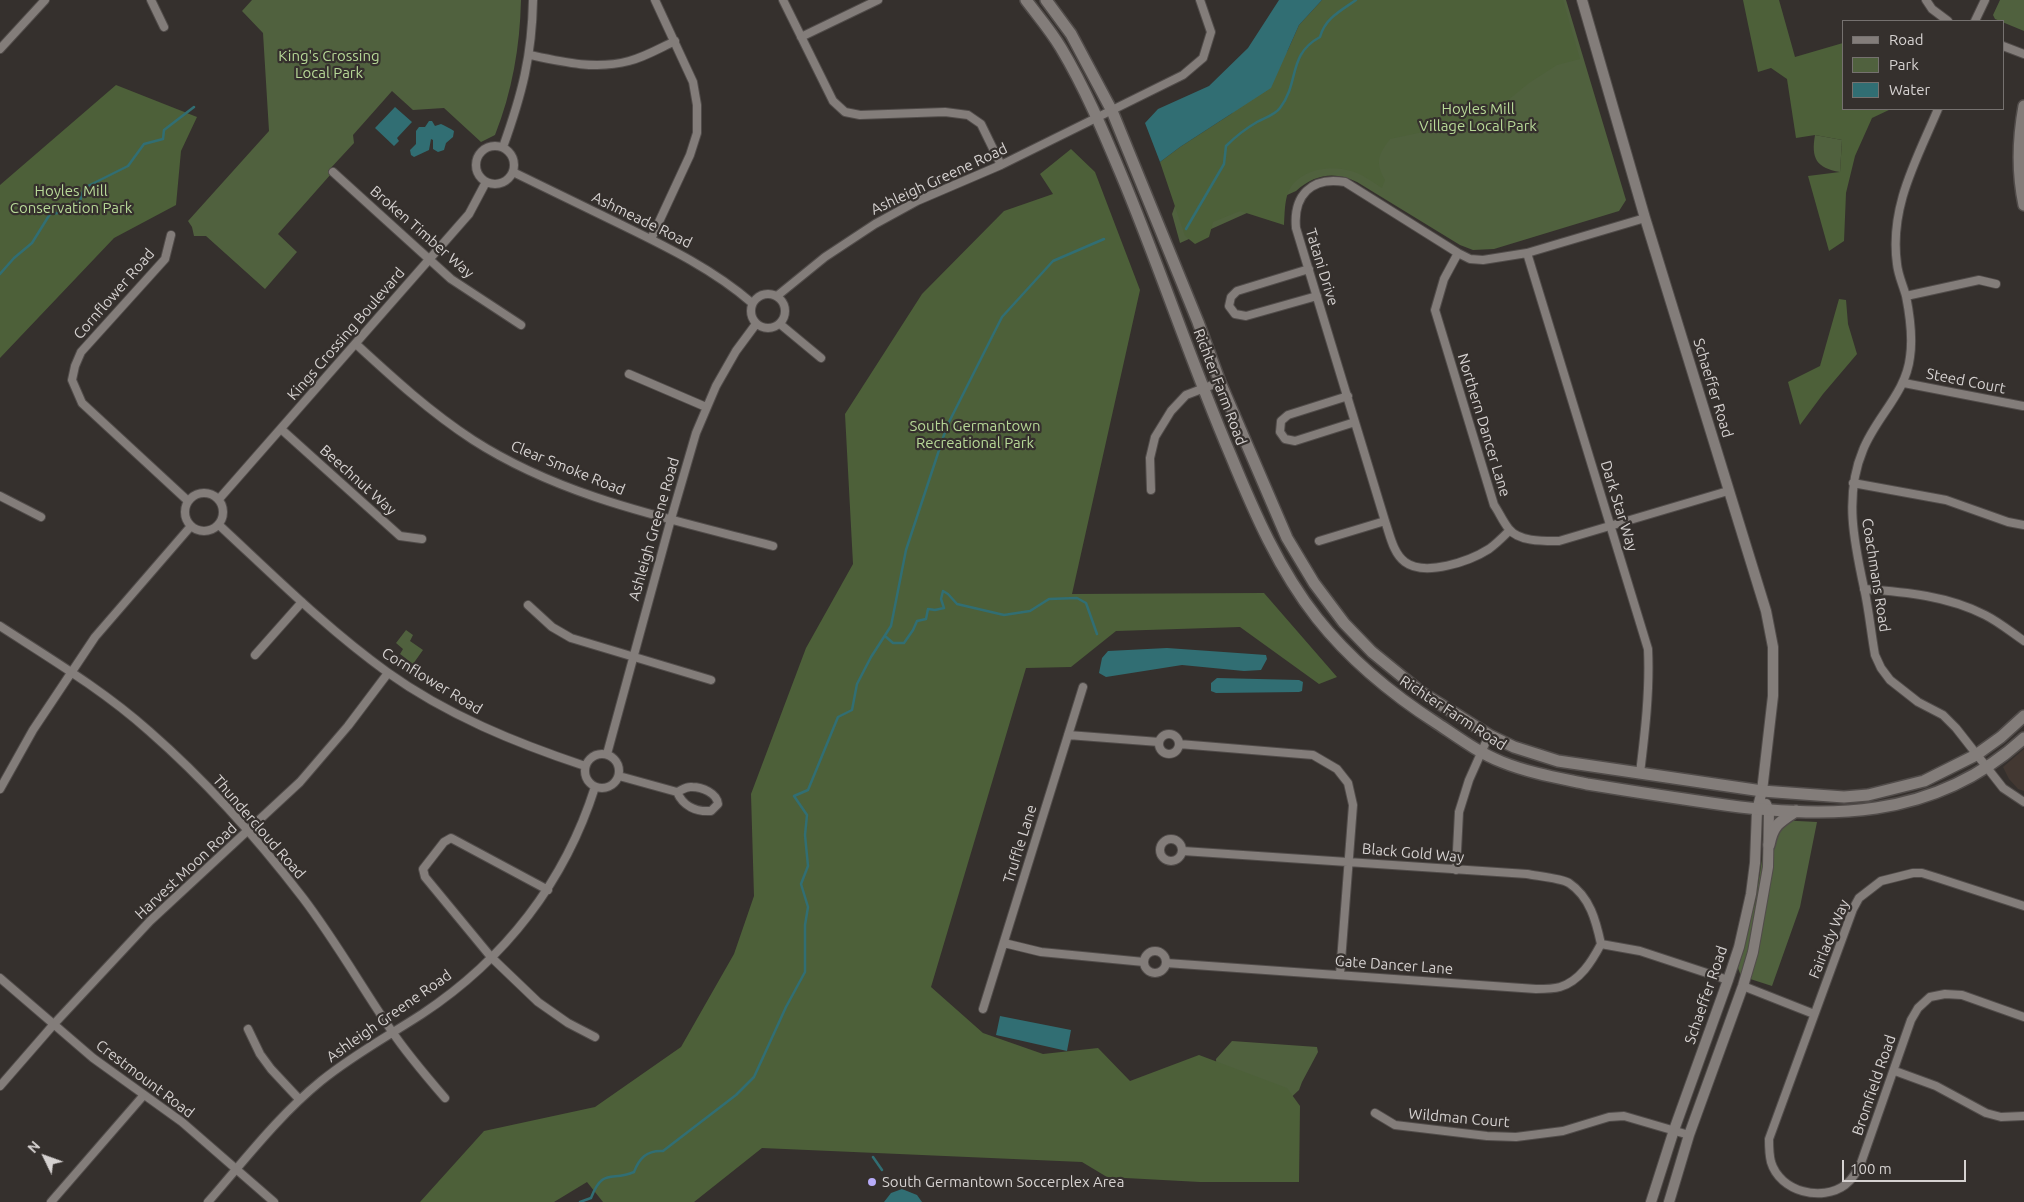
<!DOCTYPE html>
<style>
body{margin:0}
#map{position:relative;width:2024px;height:1202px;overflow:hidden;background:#35302d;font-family:Ubuntu,sans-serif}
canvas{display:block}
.legend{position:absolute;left:1842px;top:20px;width:162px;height:90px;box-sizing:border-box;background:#35302d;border:1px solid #75716f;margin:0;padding:6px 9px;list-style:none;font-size:15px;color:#d6d2d1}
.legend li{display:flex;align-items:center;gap:10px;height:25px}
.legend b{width:25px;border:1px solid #75716f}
.north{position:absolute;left:20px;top:1132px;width:50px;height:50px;-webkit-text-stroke:4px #35302d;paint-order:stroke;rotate:312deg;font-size:14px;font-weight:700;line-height:20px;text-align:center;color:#d6d2d1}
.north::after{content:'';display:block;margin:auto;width:18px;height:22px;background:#d6d2d1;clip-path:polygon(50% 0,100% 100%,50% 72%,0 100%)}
.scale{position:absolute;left:1842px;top:1160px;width:124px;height:22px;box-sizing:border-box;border:2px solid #d6d2d1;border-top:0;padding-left:6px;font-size:15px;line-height:18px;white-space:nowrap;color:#d6d2d1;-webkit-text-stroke:4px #35302d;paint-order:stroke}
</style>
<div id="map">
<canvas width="2024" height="1202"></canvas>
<ul class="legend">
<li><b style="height:6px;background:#837d7a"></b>Road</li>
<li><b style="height:14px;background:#50613e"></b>Park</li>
<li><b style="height:14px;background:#316e73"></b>Water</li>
</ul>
<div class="north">N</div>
<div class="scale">100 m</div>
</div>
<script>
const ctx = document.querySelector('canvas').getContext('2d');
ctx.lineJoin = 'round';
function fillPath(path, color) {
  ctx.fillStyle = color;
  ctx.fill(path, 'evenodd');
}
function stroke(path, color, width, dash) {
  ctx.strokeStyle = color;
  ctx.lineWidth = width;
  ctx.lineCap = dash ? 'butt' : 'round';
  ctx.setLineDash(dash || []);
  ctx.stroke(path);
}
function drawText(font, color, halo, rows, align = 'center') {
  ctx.font = font + ' Ubuntu,sans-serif';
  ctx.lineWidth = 4.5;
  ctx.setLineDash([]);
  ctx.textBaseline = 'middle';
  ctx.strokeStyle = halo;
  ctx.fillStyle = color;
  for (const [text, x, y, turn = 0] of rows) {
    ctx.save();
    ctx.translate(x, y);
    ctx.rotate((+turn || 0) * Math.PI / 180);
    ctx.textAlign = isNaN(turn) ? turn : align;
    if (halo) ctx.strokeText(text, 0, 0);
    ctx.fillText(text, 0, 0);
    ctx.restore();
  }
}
const built = new Path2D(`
 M 2024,749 L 2024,791 L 2018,789 L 2009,779 L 2003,767 Z`);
const green = new Path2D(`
 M 252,0 L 521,0 C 520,47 512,92 495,135 L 481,142 L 444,108 L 413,110 L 392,91 L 353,135 L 354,143 L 328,171 L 331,174 L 278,234 L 297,252 L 265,289 L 206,236 L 194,236 L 192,227 L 188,221 L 269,131 L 263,33 L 242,11 Z
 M 1333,0 L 1566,0 L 1626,200 L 1619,211 L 1494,249 L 1473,250 L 1460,245 L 1357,182 C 1335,171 1315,174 1296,191 L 1180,243 L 1172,214 L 1192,158 Z
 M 2000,0 L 2024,0 L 2024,31 L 1995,19 L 1993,15 Z
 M 1815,135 L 1842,140 L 1840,172 C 1816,168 1811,158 1815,135 Z
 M 406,630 L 413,635 L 410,641 L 423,650 L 413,664 L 400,654 L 403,649 L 396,643 Z
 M 1778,820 L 1817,822 L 1800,907 L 1772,986 L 1741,976 L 1736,963 L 1755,903 L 1767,829 Z
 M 1232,1041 L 1317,1047 L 1318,1052 L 1302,1082 L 1299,1090 L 1284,1104 L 1217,1076 L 1216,1059 Z`);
const forest = new Path2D(`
 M 1322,0 L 1563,0 L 1580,59 L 1557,65 L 1529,83 L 1485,119 L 1390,139 C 1378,155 1375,162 1385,180 L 1382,188 C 1373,182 1362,174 1351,171 C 1333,165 1307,168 1293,184 C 1284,194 1285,213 1284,225 L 1240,211 L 1213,222 L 1209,237 L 1195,244 L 1185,236 L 1160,162 L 1180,147 L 1271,88 L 1299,25 Z
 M 1743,0 L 1779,0 L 1795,57 L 1843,43 L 1843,109 L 1891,109 L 1872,118 L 1855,156 L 1846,193 L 1844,241 L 1829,251 L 1808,176 L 1840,172 L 1842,140 L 1815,135 L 1796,138 L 1787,79 L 1771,68 L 1758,72 Z
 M 116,85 L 197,117 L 181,151 L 176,205 L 114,238 L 0,358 L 0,185 Z
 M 1071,149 L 1095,172 L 1140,290 L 1072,594 L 1264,593 L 1337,677 L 1319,684 L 1240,627 L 1116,631 L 1071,667 L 1026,668 L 931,987 L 983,1033 L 1043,1054 L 1098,1048 L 1130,1081 L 1199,1055 L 1287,1088 L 1300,1106 L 1299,1182 L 1200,1182 L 1107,1177 L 1082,1162 L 762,1148 L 694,1202 L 603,1202 L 587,1182 L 554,1202 L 420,1202 L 484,1131 L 595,1107 L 681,1047 L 734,954 L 754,896 L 751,794 L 806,648 L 853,564 L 845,414 L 922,294 L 1004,211 L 1053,194 L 1040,174 Z
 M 1839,299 L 1846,300 L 1848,324 L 1857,354 L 1823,394 L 1800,425 L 1788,382 L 1820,366 Z`);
const water = new Path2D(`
 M 1279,0 L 1322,0 L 1299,25 L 1271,88 L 1180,147 L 1160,162 L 1145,123 L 1158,109 L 1209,86 L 1248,48 Z
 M 395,107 L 412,122 L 397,138 L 399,141 L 394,146 L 375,128 Z
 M 429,121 L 432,121 L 435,126 L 441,124 C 445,126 450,128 454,131 L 453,137 L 446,143 L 444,150 L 438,152 L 433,149 L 433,140 L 431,139 L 429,150 L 414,157 L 411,155 L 410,150 L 416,144 L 416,131 L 419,127 L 425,127 Z
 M 1167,648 L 1266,655 L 1267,659 L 1261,670 L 1244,671 L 1182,665 L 1106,677 L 1099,673 L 1102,658 L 1108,651 Z
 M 1217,678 L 1299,680 L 1303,682 L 1302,691 L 1299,692 L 1216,693 L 1211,691 L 1211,683 Z
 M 1000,1016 L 1071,1030 L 1067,1051 L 996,1035 Z
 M 902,1189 L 917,1195 L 922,1202 L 884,1202 L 891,1193 Z`);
const stream = new Path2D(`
 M 1186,229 L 1224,164 L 1226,146 C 1236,136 1245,129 1257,122 C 1264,118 1275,115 1280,108 C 1300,82 1287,55 1320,37 C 1325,18 1342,10 1356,0
 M 0,274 L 14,258 L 32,243 L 50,214 L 58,213 L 80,201 L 84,188 L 128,166 L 144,144 L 163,139 L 164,130 L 194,107
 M 885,636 L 893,643 L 904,643 L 913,630 L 917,621 L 926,619 L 928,609 L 935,610 L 944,608 L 941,599 L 943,591 L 948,594 L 957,604 L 1004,615 L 1030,611 L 1049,599 L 1077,598 L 1086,603 L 1097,634
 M 873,1157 L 882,1170
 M 580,1202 L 591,1198 C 603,1167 612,1182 634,1172 C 639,1159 646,1150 663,1151 L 736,1095 L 754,1077 L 786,1007 L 805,972 L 805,925 L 808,907 L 801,884 L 808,866 L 805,835 L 807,815 L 794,796 L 808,790 L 838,717 L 852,710 L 857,684 L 871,657 L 891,626 L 906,550 L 947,426 L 1002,317 L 1053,261 L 1104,239`);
const minor = new Path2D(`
 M 151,0 L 164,27
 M 783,0 L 833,101 L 845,112 L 860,115 L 945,112 L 968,115 L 981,124 L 1001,165
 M 1926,0 L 1932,9 L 1948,21
 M 1975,21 L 1985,0
 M 801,37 L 878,0
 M 2003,46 L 2024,54
 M 0,49 L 45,0
 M 530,55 C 562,62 596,70 629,61 C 645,57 660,48 675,41
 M 1938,109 C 1917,159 1889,207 1897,264 C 1898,275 1903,285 1906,296 C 1910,316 1913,337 1910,357 C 1906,393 1876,417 1863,450 C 1844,495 1854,542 1864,588 C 1869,610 1871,633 1875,655 L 1881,668 L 1890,680 L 1918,702 L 1943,715 L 1956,728 L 2003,788 L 2024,802
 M476 165a19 19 0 1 1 38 0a19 19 0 1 1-38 0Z
 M 503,147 C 522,94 532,56 533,0
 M 333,172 L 451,279 L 521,325
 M 513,172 C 550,190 587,208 624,226 C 669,248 714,270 752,303
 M 171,235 L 165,259 L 81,352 L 75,366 L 72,380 L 82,403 L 188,501
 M 651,239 L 690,155 L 697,133 L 697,105 L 693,82 L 655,0
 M 1458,253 L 1444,279 L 1435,310 L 1494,505 C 1499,512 1503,522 1509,529 C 1519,542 1545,541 1559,541 L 1728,491
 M 1527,253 L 1648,649 C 1650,690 1645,732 1640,773
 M 1309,269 L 1237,291 L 1231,297 L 1229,306 L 1235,314 L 1246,316 L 1317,296
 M751 311a17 17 0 1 1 34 0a17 17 0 1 1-34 0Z
 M 777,296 L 825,257 L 875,224 L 917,201 L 1001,165 L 1183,75 L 1203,58 L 1211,32 L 1200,0
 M 1906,296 L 1979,280 L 1996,284
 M 780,324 L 821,358
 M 356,344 C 393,378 430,412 473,440 C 563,498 671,519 773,546
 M 629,374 L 706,407
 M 1904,383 L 2023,406
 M 1348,396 L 1288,415 L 1281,421 L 1280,432 L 1285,439 L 1295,441 L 1355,422
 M 281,429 L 400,536 L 422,539
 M 1853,483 L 1946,500 L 2008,522 L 2024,525
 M 1151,490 L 1150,458 L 1155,437 L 1171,411 L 1186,395 L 1220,382
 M185 512a19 19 0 1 1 38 0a19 19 0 1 1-38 0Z
 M 0,496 L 41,517
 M 219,499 L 469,214 L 486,182
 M 219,525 C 273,575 327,629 387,672 C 447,715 516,743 585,766
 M 1509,531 C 1503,537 1496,544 1489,549 C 1470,561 1425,577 1405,562 C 1393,553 1390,535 1385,521 L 1296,228 C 1293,196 1311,176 1345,182 L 1458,253 L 1470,259 L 1483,260 L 1527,253 L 1645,218
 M 1319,541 L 1385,521
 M 1864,589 C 1906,592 1948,596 1985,615 C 1999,622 2011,632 2024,641
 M 528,605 L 552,627 L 571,638 L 711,680
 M 0,626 C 51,659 103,690 149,731 C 205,780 257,838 303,898 C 335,940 361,986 391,1030 C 407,1054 426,1076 445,1098
 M 255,655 L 302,602
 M1159 744a10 10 0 1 1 20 0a10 10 0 1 1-20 0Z
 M 1068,735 L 1159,742
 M 1179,744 L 1313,755 L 1337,769 L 1348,783 L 1353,805 L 1340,974
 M585 771a17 17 0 1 1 34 0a17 17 0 1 1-34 0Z
 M 607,754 L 671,519 L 696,433 L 716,386 L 736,351 L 756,324
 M 619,776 L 677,792 C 683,806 696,812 711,811 L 718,804 C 717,793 702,787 692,787 C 686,786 682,790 677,792
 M 0,789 L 33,730 L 95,637 L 191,526
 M1160 850a11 11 0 1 1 22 0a11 11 0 1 1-22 0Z
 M 1183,851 L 1527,874 C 1537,876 1561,878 1569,883 C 1590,897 1596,921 1601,944
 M 1456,870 L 1459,812 L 1469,780 L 1489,735
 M 548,890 L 451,838 L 444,842 L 423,869 L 425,877 L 491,957 L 538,1002 L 568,1023 L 595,1037
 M 2024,906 L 1938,878 L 1922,873 L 1913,873 L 1881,881 L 1859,898 L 1853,909 L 1769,1139 C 1769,1146 1769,1154 1771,1162 C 1780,1192 1822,1202 1845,1185 C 1853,1179 1857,1171 1861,1163 L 1911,1020 L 1918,1008 L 1930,997 L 1945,994 L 1962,995 L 2024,1017
 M 1004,943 L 1041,952 L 1144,962
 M 1601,944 L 1640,951 L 1728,980
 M1144 962a11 11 0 1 1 22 0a11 11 0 1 1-22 0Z
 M 1166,963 L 1536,989 C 1543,989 1553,989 1560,987 C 1580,981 1592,961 1601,944
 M 0,978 L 93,1058 L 182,1122 L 274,1202
 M 1743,986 L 1814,1014
 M 983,1009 L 1083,687
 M 248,1029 L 260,1054 L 271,1069 L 299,1099
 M 1895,1071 L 1936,1086 L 1986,1113 L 2001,1117 L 2024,1116
 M 0,1086 L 54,1024 L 150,921 L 300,782 L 348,726 L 388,673
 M 1375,1113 L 1395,1125 L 1487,1136 L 1516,1137 L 1563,1131 L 1609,1117 L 1624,1116 L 1689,1135
 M 51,1202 L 143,1096
 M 208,1202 C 244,1161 278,1116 321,1081 C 353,1055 388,1036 422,1014 C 505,959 565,882 595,787`);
const tertiary = new Path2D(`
 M 1582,0 L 1645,218 L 1766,611 L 1773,647 L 1773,696 L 1762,791 L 1757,810 L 1755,863 L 1751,894 L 1739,947 L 1728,980 L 1674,1130 L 1651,1202
 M 1669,1202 L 1689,1135 L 1743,986 L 1753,952 L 1768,867 L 1769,811 L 1766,804`);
const secondary = new Path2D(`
 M 1026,0 C 1038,16 1051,31 1061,48 C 1085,88 1103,131 1121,174 C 1160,267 1191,363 1231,456 C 1254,512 1279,570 1317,618 C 1351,661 1393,695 1438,724 C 1459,738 1479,753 1502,762 C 1529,773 1559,778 1587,784 C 1629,791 1670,797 1711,803 C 1824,820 1934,821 2024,738
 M 1046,0 L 1071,34 L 1112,111 L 1198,322 L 1220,382 L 1287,538 L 1314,583 L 1344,623 L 1372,652 L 1421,692 L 1489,735 L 1514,747 L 1558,761 L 1762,791 L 1844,797 L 1868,795 L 1924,781 L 1976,755 L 2001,737 L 2024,716
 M 2024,106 C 2018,139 2017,172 2024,205
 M 1769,845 C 1773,825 1779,822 1796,811`);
const markers = [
 [872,1182,5,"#b7abf8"]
];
const parkNames = [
 ["King's Crossing",329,56],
 ["Local Park",329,73],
 ["Hoyles Mill",1478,109],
 ["Village Local Park",1478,126],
 ["Hoyles Mill",71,191],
 ["Conservation Park",71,208],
 ["South Germantown",975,426],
 ["Recreational Park",975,443]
];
const streetNames = [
 ["Ashleigh Greene Road",939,179,-25],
 ["Ashmeade Road",642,220,26],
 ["Broken Timber Way",422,232,41],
 ["Tatani Drive",1322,267,73],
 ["Cornflower Road",114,294,-49],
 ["Kings Crossing Boulevard",346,334,-49],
 ["Steed Court",1966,381,11],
 ["Richter Farm Road",1220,387,69],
 ["Schaeffer Road",1713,388,73],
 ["Northern Dancer Lane",1484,425,73],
 ["Clear Smoke Road",568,468,22],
 ["Beechnut Way",358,480,42],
 ["Dark Star Way",1619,506,73],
 ["Ashleigh Greene Road",654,529,-74],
 ["Coachmans Road",1876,575,81],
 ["Cornflower Road",432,681,31],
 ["Richter Farm Road",1453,713,33],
 ["Thundercloud Road",259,827,49],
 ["Truffle Lane",1020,844,-73],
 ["Black Gold Way",1413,853,5],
 ["Harvest Moon Road",186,871,-43],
 ["Fairlady Way",1829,939,-68],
 ["Gate Dancer Lane",1394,965,4],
 ["Schaeffer Road",1706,995,-71],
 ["Ashleigh Greene Road",389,1016,-35],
 ["Crestmount Road",145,1079,37],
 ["Bromfield Road",1874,1085,-71],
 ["Wildman Court",1459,1118,5]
];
const poiNames = [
 ["South Germantown Soccerplex Area",882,1182]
];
fillPath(built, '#433832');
fillPath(green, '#50613e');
fillPath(forest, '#4d6039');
fillPath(water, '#316e73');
stroke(stream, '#316e73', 2.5);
stroke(minor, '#514c4a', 10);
stroke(tertiary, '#514c4a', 12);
stroke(secondary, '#514c4a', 14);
stroke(minor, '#837d7a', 8);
stroke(tertiary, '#837d7a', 10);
stroke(secondary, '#837d7a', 11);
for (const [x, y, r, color] of markers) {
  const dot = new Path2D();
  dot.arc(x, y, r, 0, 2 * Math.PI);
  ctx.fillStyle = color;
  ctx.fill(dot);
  stroke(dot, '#35302d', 2);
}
drawText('15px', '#b7d897', '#35302d', parkNames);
drawText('15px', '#d6d2d1', '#35302d', streetNames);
drawText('15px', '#d6d2d1', '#35302d', poiNames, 'left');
</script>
